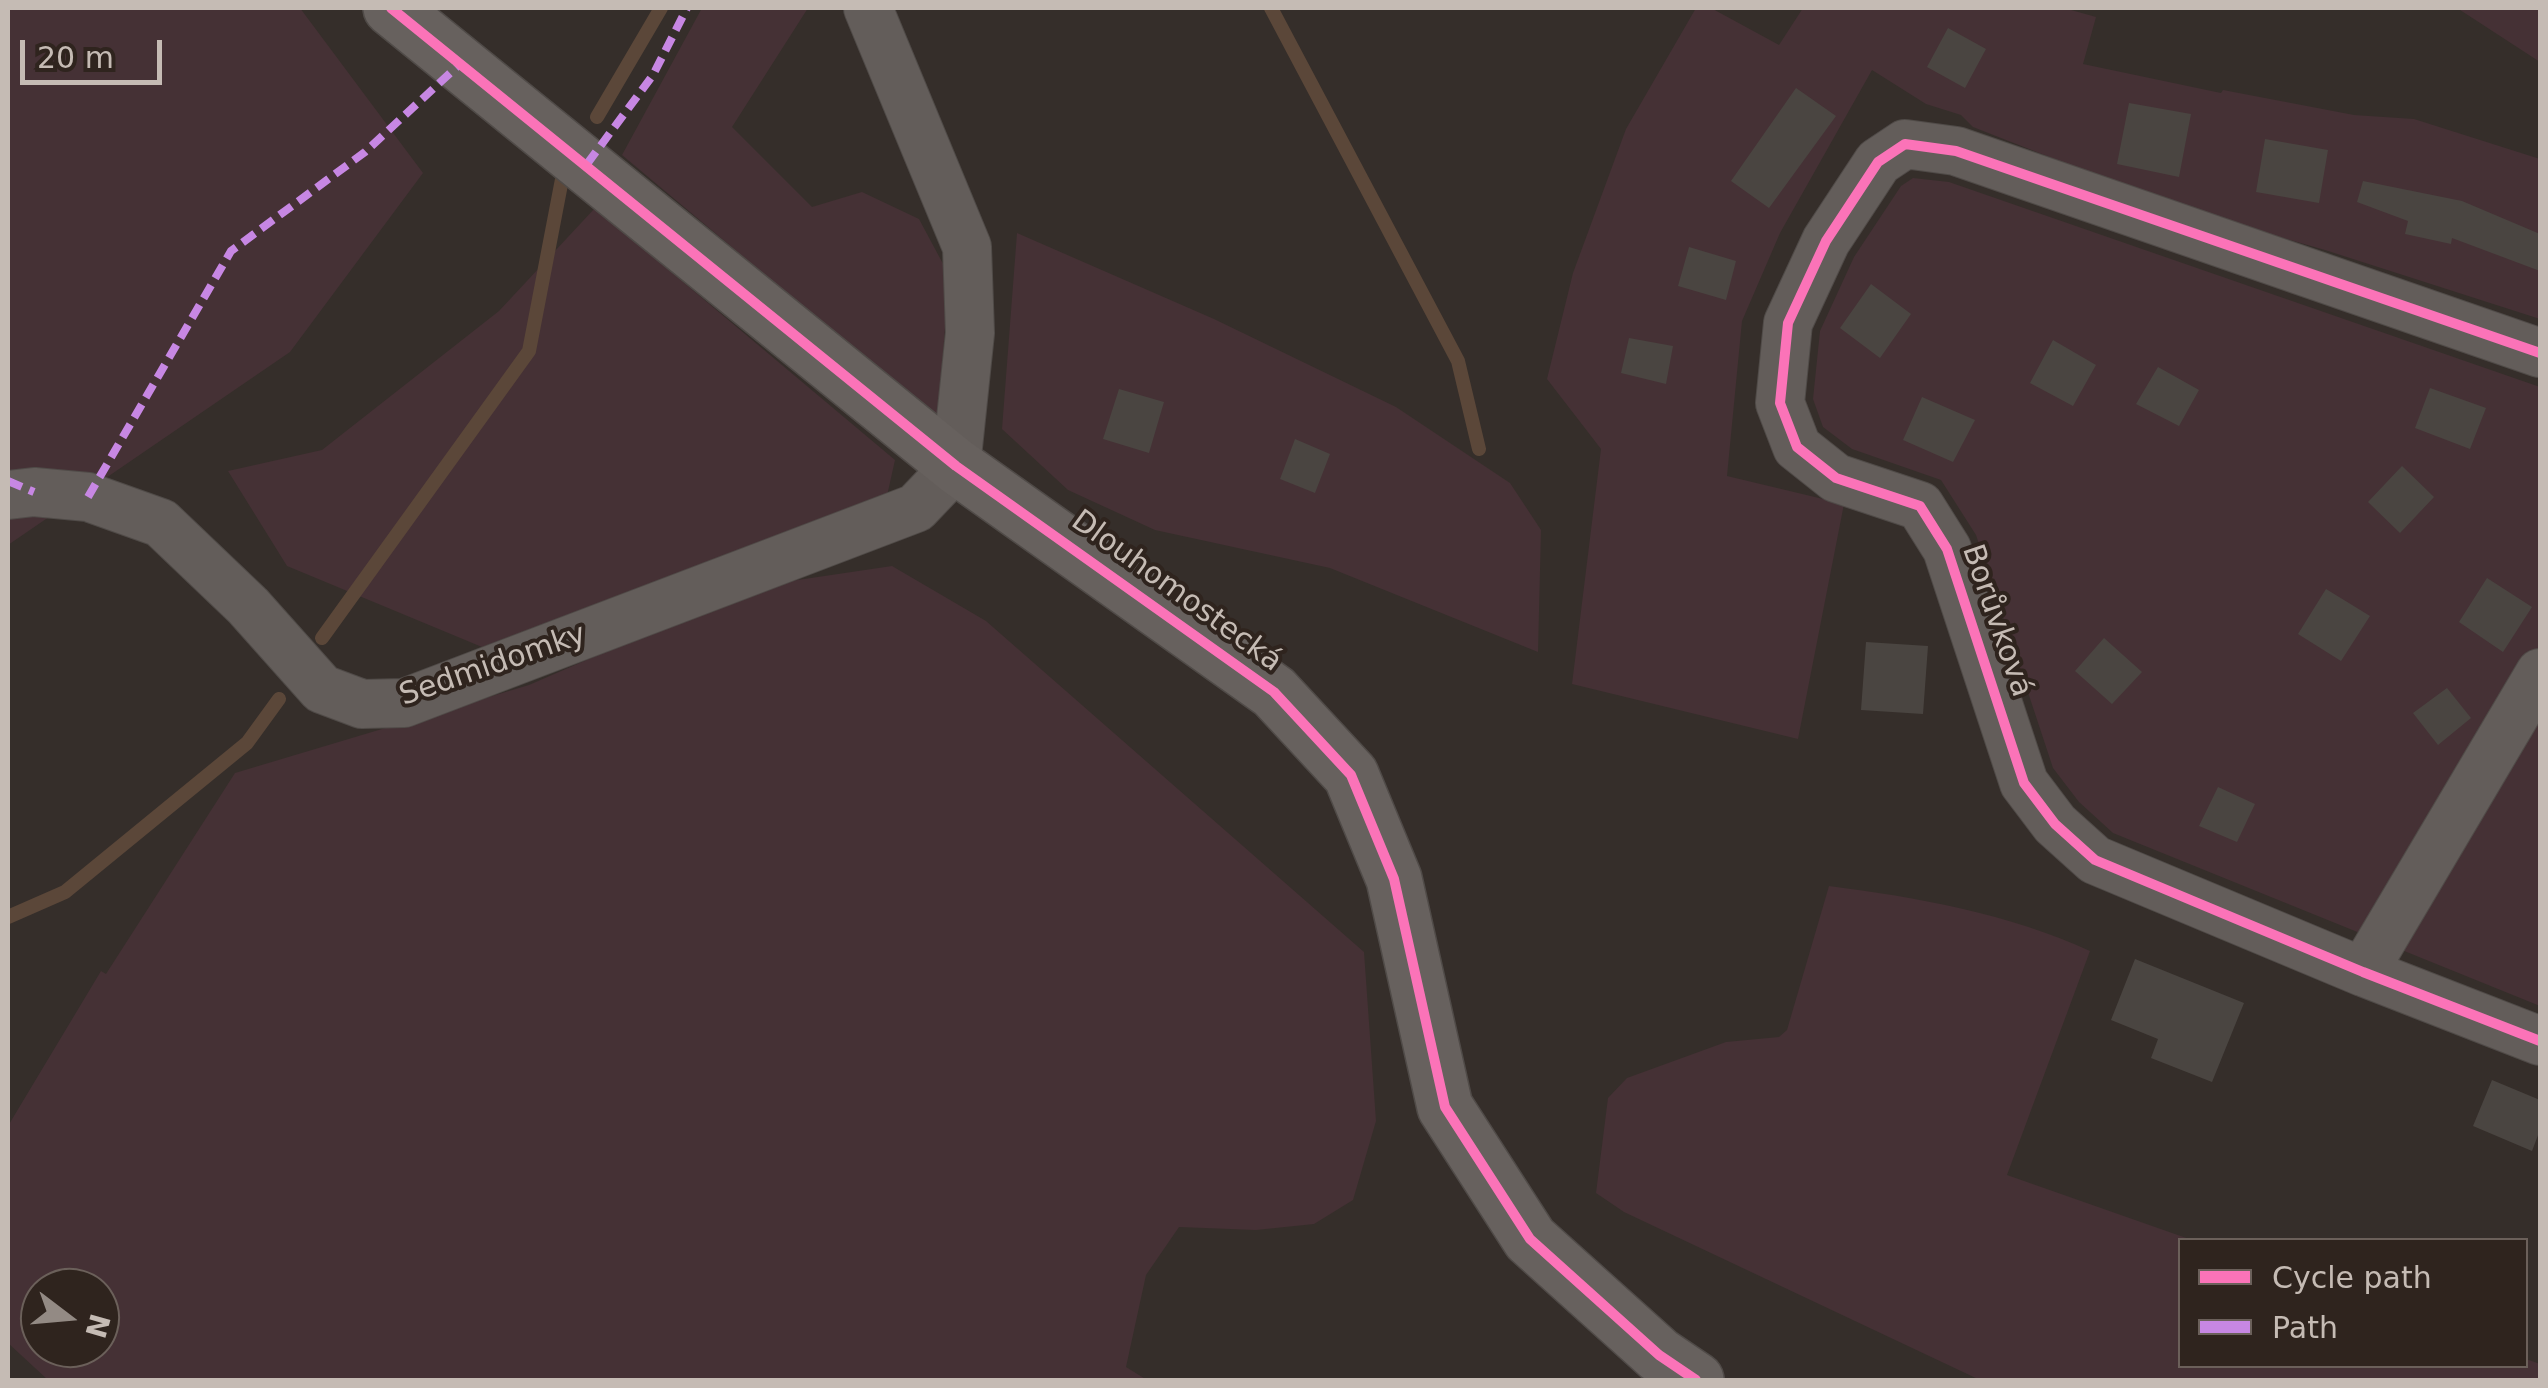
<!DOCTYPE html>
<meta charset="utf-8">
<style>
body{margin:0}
#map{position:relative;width:2548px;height:1388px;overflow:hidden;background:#352e2a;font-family:"DejaVu Sans",sans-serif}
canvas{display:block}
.frame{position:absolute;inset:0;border:10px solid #c5bbb4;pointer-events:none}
.legend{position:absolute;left:2178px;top:1238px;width:350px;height:130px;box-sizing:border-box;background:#2f241e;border:2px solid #6b605a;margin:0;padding:12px 18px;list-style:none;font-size:30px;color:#c5bbb4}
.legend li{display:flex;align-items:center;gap:20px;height:50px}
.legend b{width:50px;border:2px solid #6b605a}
.north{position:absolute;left:20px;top:1268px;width:100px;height:100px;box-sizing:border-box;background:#2f241e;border:2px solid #6b605a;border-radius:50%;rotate:106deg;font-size:28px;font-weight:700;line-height:40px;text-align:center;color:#c5bbb4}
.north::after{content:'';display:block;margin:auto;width:35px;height:45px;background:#938a84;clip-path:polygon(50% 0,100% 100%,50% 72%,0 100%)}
.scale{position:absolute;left:20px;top:40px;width:142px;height:45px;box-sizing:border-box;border:5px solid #c5bbb4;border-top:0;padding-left:12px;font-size:30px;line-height:35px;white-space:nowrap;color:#c5bbb4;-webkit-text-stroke:8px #2f241e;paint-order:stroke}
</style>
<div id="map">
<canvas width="2548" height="1388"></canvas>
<div class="frame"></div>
<ul class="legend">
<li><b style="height:12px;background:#fb73b8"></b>Cycle path</li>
<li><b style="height:12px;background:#c787e3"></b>Path</li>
</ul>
<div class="north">N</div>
<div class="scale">20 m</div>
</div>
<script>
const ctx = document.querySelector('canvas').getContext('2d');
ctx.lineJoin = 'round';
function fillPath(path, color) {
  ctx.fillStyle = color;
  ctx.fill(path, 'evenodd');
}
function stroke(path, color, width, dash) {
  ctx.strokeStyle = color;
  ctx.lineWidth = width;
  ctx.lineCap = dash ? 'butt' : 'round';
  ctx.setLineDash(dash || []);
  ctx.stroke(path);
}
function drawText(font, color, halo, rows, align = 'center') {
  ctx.font = font + ' "DejaVu Sans",sans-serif';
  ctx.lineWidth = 8;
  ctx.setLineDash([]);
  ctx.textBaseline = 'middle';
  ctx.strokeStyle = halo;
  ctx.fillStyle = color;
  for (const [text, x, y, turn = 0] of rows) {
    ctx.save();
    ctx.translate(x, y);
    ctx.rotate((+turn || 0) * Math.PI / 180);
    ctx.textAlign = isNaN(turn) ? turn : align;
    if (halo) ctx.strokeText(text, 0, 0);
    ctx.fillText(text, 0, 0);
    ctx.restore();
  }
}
const green = new Path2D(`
 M 8,8 L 300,8 L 423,173 L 290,352 L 8,545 Z
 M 702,8 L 808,8 L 732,127 L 812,207 L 862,192 L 919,219 L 949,275 L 938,420 L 622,155 Z
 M 1696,8 L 1711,8 L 1779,45 L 1803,8 L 2064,8 L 2096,17 L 2083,64 L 2221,93 L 2223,90 L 2354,115 L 2414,119 L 2540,159 L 2540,319 L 2325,250 L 2182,209 L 1973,127 L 1961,115 L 1926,104 L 1872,70 L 1780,233 L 1742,321 L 1727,476 L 1844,504 L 1798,739 L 1572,684 L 1601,449 L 1547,379 L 1573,273 L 1626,129 Z
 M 2457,8 L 2540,8 L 2540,62 Z
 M 1913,178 L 1949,182 L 2540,387 L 2540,1006 L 2113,833 L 2079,802 L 2053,768 L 1976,535 L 1941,480 L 1852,449 L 1823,427 L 1813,399 L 1820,331 L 1854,257 L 1901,186 Z
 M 595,208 L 895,460 L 887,496 L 482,647 L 287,566 L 228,471 L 322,450 L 499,311 Z
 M 1017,233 L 1214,319 L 1396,407 L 1510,483 L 1541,530 L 1538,652 L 1330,568 L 1155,530 L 1068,490 L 1002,429 Z
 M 892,566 L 986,621 L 1364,952 L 1376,1121 L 1353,1200 L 1314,1224 L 1256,1230 L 1179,1227 L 1146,1275 L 1126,1367 L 1147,1380 L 48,1380 L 8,1343 L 8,1126 L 101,971 L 106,974 L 235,773 L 529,685 L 757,586 ZM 40,1288 L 100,1288 L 100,1348 L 40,1348 Z
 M 1829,886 C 1916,897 2010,914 2090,951 L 2007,1175 L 2192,1240 L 2180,1240 L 2180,1366 L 2526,1366 L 2526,1359 L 2540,1364 L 2540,1380 L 1980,1380 L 1624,1212 L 1596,1193 L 1608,1098 L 1627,1078 L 1726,1042 L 1779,1037 L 1787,1030 Z`);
const stream = new Path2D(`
 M 1271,8 L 1458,361 L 1479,449
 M 597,117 L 661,8
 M 322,638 L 529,351 L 563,174
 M 8,917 L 65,892 L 247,743 L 279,699`);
const building = new Path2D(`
 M 1948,28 L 1986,49 L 1965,88 L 1927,67 Z
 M 1796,88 L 1836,116 L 1769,208 L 1731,181 Z
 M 2129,103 L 2191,114 L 2179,177 L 2117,164 Z
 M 2265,139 L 2328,150 L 2319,203 L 2256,192 Z
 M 2363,181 L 2462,201 L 2540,234 L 2540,271 L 2452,238 L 2451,244 L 2405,234 L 2408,221 L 2357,202 Z
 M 1689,247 L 1736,261 L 1726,300 L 1678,286 Z
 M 1871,284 L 1911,314 L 1880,358 L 1840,328 Z
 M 1629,338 L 1673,346 L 1666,384 L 1621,373 Z
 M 2053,340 L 2096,365 L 2073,406 L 2030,383 Z
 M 2158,367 L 2199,390 L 2179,426 L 2136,404 Z
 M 2430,388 L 2486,408 L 2470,449 L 2415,428 Z
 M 1119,389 L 1164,402 L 1149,453 L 1103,439 Z
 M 1922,397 L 1975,420 L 1953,462 L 1903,440 Z
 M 1295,439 L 1330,454 L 1315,493 L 1280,479 Z
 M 2402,466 L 2434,497 L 2400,533 L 2368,502 Z
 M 2487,578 L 2532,607 L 2503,652 L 2459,622 Z
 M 2326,589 L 2370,616 L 2341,661 L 2298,634 Z
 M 2104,638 L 2142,672 L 2112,704 L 2075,671 Z
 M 1866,642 L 1928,646 L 1923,714 L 1861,710 Z
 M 2447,688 L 2471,718 L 2438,745 L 2413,713 Z
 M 2218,787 L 2255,804 L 2237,842 L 2199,826 Z
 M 2135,959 L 2244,1003 L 2212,1082 L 2151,1058 L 2158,1039 L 2111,1020 Z
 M 2492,1080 L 2540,1100 L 2540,1130 L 2532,1151 L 2473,1126 Z`);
const street = new Path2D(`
 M 2540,353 L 1956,151 L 1905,144 L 1878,162 L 1826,241 L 1788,323 L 1780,403 L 1797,447 L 1836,478 L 1920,506 L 1947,549 L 2024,783 L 2055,824 L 2095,860 L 2363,972 L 2540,1041
 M 8,495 L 34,492 L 88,497 L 161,523 L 248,606 L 322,689 L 362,704 L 404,703 L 916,508 L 956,466 L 970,333 L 967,247 L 868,8
 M 2363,972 L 2540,673`);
const secondary = new Path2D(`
 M 391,8 L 956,466 L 1274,692 L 1351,775 L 1394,879 L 1445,1107 L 1530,1239 L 1659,1355 L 1696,1380`);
const quiet = new Path2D(`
 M 587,164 L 653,75 L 687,8
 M 8,481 L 34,492
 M 88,497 L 231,251 L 365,152 L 461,63`);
const cycleway = new Path2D(`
 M 391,8 L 956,466 L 1274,692 L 1351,775 L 1394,879 L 1445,1107 L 1530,1239 L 1659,1355 L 1696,1380
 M 2540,353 L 1956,151 L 1905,144 L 1878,162 L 1826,241 L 1788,323 L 1780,403 L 1797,447 L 1836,478 L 1920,506 L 1947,549 L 2024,783 L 2055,824 L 2095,860 L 2363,972 L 2540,1041`);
const streetNames = [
 ["Dlouhomostecká",1176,592,36],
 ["Borůvková",1996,621,71],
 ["Sedmidomky",493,666,-19]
];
fillPath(green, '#453135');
stroke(stream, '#5b4739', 14);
fillPath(building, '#4a4541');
stroke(street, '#504b48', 50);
stroke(secondary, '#504b48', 58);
stroke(street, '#635d5a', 48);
stroke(secondary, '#67615e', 55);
stroke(quiet, '#c787e3', 8, [15, 8]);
stroke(cycleway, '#fb73b8', 10);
drawText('30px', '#c5bbb4', '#2f241e', streetNames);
</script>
